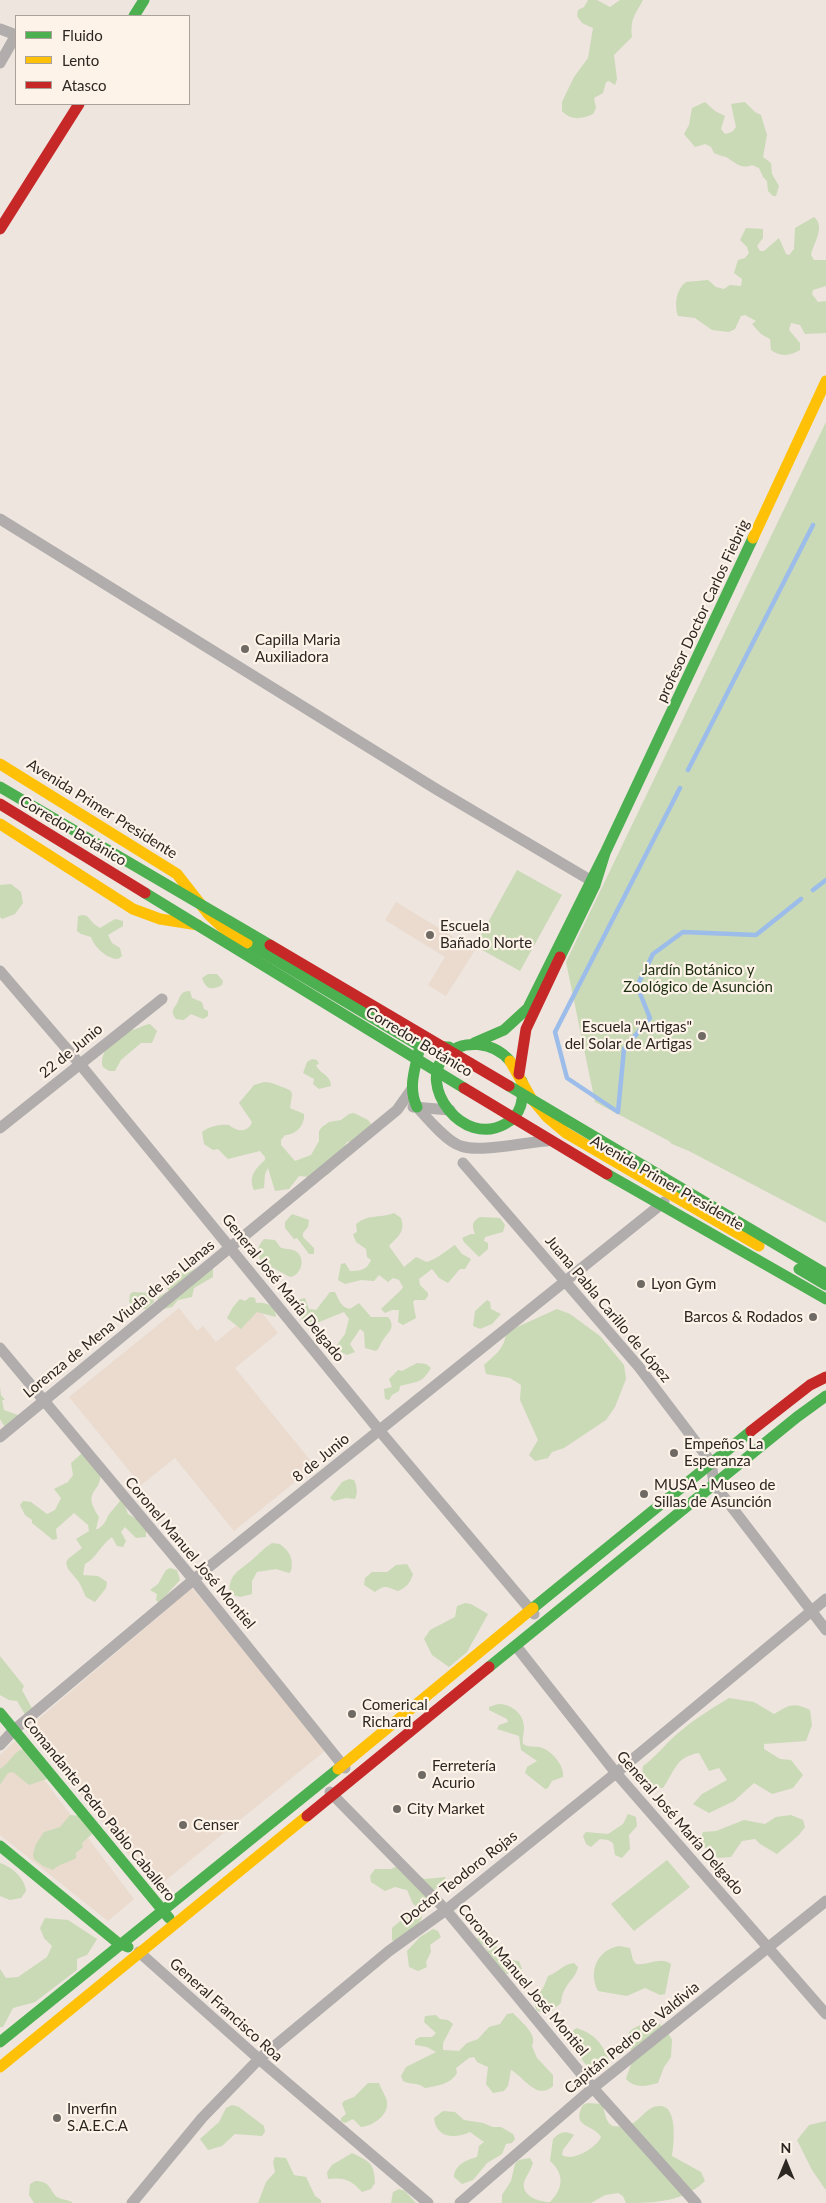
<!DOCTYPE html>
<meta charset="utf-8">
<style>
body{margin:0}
#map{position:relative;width:826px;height:2203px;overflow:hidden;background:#ede5de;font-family:Lato,sans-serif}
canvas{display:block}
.legend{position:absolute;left:15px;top:15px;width:175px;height:90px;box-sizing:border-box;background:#fef3e8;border:1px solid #aaa199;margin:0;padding:6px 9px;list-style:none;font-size:15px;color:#2c2722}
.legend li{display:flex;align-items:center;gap:10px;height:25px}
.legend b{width:25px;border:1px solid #aaa199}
.north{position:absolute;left:761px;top:2138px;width:50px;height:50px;-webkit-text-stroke:4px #fef3e8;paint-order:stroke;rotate:0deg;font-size:14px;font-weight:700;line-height:20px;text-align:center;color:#2c2722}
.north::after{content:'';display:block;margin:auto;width:18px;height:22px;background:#2c2722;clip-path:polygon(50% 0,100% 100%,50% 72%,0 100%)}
</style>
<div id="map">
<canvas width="826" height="2203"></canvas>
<ul class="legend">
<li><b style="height:6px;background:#4caf50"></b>Fluido</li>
<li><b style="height:6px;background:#ffc107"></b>Lento</li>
<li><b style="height:6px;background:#c62828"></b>Atasco</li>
</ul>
<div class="north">N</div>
</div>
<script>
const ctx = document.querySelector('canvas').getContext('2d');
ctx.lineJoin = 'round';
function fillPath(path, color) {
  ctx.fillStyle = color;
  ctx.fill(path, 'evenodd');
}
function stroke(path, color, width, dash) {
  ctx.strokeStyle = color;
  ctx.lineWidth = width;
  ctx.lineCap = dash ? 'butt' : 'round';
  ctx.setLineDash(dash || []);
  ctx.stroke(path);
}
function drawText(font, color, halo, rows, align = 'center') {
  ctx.font = font + ' Lato,sans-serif';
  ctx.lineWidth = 4.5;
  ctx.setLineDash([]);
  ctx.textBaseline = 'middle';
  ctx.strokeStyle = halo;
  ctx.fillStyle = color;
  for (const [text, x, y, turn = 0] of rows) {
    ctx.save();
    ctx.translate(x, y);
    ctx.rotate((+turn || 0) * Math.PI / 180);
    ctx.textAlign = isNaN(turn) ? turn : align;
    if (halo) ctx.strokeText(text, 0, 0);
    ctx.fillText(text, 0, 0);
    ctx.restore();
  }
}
const built = new Path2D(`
 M 396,902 L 475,950 L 446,996 L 428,985 L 445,957 L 385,920 Z
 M 179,1308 L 197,1331 L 203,1326 L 216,1342 L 258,1308 L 278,1333 L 235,1368 L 315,1466 L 234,1531 L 175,1458 L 141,1485 L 69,1397 Z
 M 192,1588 L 326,1750 L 155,1889 L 29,1727 Z
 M 15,1741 L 134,1899 L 108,1921 L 0,1835 L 0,1755 Z`);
const green = new Path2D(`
 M 588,0 L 597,0 L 610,7 L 620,0 L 643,0 C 635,15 630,19 632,37 L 614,55 L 617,79 L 615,85 L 609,81 L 606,82 L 603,93 L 594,98 L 596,108 L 593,114 C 582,119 571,121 562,111 L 562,102 L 574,77 L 588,58 L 593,28 L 582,23 L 577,16 L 578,10 L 584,7 Z
 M 705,102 L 715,111 L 725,116 L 721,129 L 725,134 L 732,132 L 736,127 L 731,104 L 745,102 L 755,112 L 761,115 L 767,135 L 763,157 L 771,163 L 772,174 L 779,186 L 776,196 L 773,196 L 768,191 L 767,181 L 763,177 L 759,168 L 752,165 C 741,170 735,162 726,157 C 722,156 718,155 714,153 L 711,147 L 705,144 L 695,147 L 684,134 L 689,125 L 692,108 Z
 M 814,217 C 826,227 813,244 811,255 L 814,260 L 826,260 L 826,286 L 813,290 L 812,294 L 818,302 L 826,301 L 826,333 L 805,334 L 800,325 L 791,323 L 789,330 L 800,343 L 800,350 C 791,356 780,357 771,350 L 770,339 L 761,334 L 752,324 L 756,321 L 745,315 L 741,316 L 735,329 L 729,332 L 712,330 L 695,318 L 678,316 C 674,305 676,289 686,282 L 708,280 L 716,287 L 724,289 L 730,285 L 741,286 L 742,279 L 734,273 L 738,260 L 745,258 L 749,253 L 747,247 L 740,240 L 746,228 L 763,229 L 763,238 L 757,246 L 760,251 L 764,251 L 779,238 L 786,254 L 789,255 L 794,249 L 795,228 Z
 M 826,422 L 826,1223 L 689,1151 L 672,1144 L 669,1141 L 595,1102 L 566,962 Z
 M 517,870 L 562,895 L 520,971 L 475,946 Z
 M 11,884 L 21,892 L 23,903 L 15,914 L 2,919 L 0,917 L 0,885 Z
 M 83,915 L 87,916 L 94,924 L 100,928 L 115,919 L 123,921 L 123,926 L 108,935 L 112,943 L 120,948 L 122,956 L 118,959 C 107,959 94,947 91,937 L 81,934 L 77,931 L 78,916 Z
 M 208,974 L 217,974 L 223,981 L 222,985 C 211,991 206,989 202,978 Z
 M 190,991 L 192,998 L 202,1002 L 204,1009 L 208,1011 L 208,1016 L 203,1019 L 191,1014 L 184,1020 L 176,1019 C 169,1009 175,1009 178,1001 C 181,994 182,991 190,991 Z
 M 150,1024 L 157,1031 L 152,1043 L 141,1043 L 121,1060 L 115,1071 L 109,1071 L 103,1067 C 98,1056 113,1036 124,1031 C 125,1031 130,1031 132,1030 C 139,1029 142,1025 150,1024 Z
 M 312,1059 L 317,1060 L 319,1064 L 316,1065 C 320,1074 331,1075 331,1086 L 319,1089 L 313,1084 L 314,1079 L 303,1073 L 307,1062 Z
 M 264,1082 C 270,1082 272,1083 277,1085 C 295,1092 293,1089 290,1108 L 304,1114 C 305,1125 296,1135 285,1135 L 281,1140 L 281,1145 L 295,1161 L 311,1155 L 319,1141 L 319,1131 L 322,1127 L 329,1122 L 341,1120 L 349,1114 L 354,1113 L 368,1120 L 371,1124 L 369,1137 L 347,1142 L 345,1145 L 346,1155 C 325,1178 331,1179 299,1176 L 289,1189 L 275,1191 L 268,1168 L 265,1174 L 264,1188 L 254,1190 C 248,1177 255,1169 265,1160 L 265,1157 L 260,1151 L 228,1159 L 218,1149 L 213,1150 L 204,1144 L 202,1132 C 209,1126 221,1124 229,1125 C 237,1132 248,1133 252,1122 L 239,1103 L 254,1085 Z
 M 394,1213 L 401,1218 C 406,1232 397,1237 389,1246 L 404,1267 L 416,1257 L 427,1262 C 439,1258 445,1251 455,1245 L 462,1254 L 471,1259 L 465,1269 L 460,1269 L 448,1283 L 439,1278 L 432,1269 L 419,1279 L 420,1285 L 428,1293 L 428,1296 L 425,1300 L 415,1300 L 413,1302 L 416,1318 L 403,1325 L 398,1322 L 399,1310 L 392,1310 L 385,1313 L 381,1309 L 401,1290 L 403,1287 L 399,1280 L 393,1278 L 388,1282 L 379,1275 L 374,1281 L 361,1280 L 345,1284 L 338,1280 L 341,1264 L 345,1263 L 350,1271 C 360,1271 367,1270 371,1260 L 367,1257 L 366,1249 L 356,1242 L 353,1234 L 357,1232 L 356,1224 C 371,1213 378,1219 394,1213 Z
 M 292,1214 L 309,1220 L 308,1227 L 303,1233 L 303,1237 L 314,1248 L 314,1254 L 309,1254 L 297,1238 L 294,1239 L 285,1228 L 285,1222 Z
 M 480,1217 L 500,1218 L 505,1225 L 503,1232 L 485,1237 L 484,1241 L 488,1243 L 488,1249 L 479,1257 L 464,1242 L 462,1238 L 471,1234 L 475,1234 C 472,1226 471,1222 480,1217 Z
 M 264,1239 L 275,1240 L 281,1248 C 287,1249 293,1249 297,1252 C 306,1260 301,1275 290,1277 L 262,1262 C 256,1255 257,1246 264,1239 Z
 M 204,1265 L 213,1266 L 213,1277 L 194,1288 L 192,1297 L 178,1300 L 172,1307 L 164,1309 L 157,1305 L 158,1297 L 169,1291 L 165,1285 C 166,1275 170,1274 180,1271 L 184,1274 Z
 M 133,1292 L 150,1293 L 153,1297 L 154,1302 L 146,1309 L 137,1310 L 129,1302 L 130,1294 Z
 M 330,1292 L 335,1292 C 339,1299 340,1307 350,1309 L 359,1303 L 371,1317 L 388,1317 C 396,1327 389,1331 383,1340 C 380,1344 380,1348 376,1351 L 365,1348 L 364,1332 L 360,1329 L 350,1344 L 355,1352 L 347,1355 L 339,1351 L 337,1345 L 345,1334 L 349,1319 L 344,1312 L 309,1326 L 300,1317 L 292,1305 L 294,1301 L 305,1298 L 309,1309 L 316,1310 Z
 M 250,1297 L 255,1298 L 256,1303 C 266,1302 276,1306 276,1317 L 257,1312 L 241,1329 L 227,1318 L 233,1307 L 240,1299 L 245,1301 Z
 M 487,1300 L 490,1302 L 491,1309 L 501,1314 L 492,1324 L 480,1329 L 473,1326 L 475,1311 Z
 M 557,1309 L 570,1314 L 600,1336 L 624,1365 L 626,1379 L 615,1407 L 606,1420 L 564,1448 L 552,1452 L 548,1458 L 535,1461 L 529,1455 L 538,1440 L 520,1400 L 521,1385 L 510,1378 L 486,1374 L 484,1365 C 495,1355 504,1349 506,1334 L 515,1328 Z
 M 417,1363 L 426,1364 L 431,1368 C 421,1385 416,1381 400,1386 L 399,1391 L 392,1395 L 389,1400 L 385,1399 L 384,1389 L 392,1387 L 389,1379 L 398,1370 L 402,1371 Z
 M 0,1387 L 1,1395 L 5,1400 L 2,1400 L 4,1410 L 18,1415 L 19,1418 L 6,1429 L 0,1419 Z
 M 89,1447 C 93,1455 99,1465 100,1473 C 103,1493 80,1489 99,1517 L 96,1529 L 98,1529 C 109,1521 105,1518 111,1512 C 114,1508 117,1505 120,1501 L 109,1486 L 123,1500 L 128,1514 L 135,1518 L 146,1530 L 146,1537 L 136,1538 L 125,1527 L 121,1532 L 126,1541 L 123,1547 L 117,1546 L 112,1537 C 101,1545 96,1558 85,1564 L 83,1575 L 98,1576 L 107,1582 L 106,1588 L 95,1602 L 86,1597 L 79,1582 L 68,1569 L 66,1563 L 68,1559 L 82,1548 L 76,1539 L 89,1531 L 88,1525 L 74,1513 L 56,1529 L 57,1539 L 53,1540 L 32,1523 L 32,1520 L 25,1515 L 20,1505 L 23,1501 L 31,1502 L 47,1514 L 55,1510 L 61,1498 L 54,1489 L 68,1482 L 73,1475 L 71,1463 Z
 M 349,1479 L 354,1480 C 357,1486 358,1493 355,1499 L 346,1498 L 334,1501 L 330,1498 L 342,1482 Z
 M 272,1543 L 280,1544 C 289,1551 294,1558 291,1571 L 289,1573 L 276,1569 L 257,1572 L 252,1581 L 252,1594 L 240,1597 L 230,1594 C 227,1574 241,1570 253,1559 C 260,1553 264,1548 272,1543 Z
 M 407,1564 L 413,1574 C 410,1583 407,1587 398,1591 C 387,1587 385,1584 375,1592 L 364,1585 L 365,1578 L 372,1572 L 387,1572 L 396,1565 Z
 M 170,1568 L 177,1570 L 180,1580 L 159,1603 L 156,1600 L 157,1594 L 150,1590 L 158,1584 L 166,1570 Z
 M 465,1603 L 471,1604 L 488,1614 L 467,1652 L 449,1667 L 432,1655 L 424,1639 L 430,1630 L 455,1617 L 457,1606 Z
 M 0,1656 L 24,1686 L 22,1690 L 33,1710 L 26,1716 L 17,1701 L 9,1700 L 0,1695 Z
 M 729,1698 L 754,1702 L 774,1714 C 790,1705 792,1702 810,1710 L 812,1725 L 806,1741 L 764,1744 L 764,1749 L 780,1759 L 791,1760 L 803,1775 L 793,1788 L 772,1794 L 754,1783 L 734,1801 L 709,1813 L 693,1804 L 702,1794 L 727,1780 L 719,1768 L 709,1771 L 699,1753 C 675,1757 675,1771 663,1788 L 656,1788 L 642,1776 L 643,1766 C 656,1757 665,1744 677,1734 C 693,1720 711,1709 729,1698 Z
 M 498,1704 C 512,1704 524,1714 524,1728 C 524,1734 522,1738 523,1744 C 529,1748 533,1746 539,1747 C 551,1749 565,1766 563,1777 L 552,1781 L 548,1788 L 545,1789 L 525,1773 L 527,1767 L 537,1761 L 521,1750 L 519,1736 L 497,1729 L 499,1725 L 508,1722 L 507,1719 L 489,1710 L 489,1707 Z
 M 23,1749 L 47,1779 L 29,1785 L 13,1772 L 8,1773 L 0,1785 L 0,1769 C 9,1764 13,1752 23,1749 Z
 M 628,1814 L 636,1817 L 637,1826 L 629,1835 L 630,1849 L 622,1858 L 615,1855 L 613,1843 L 608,1840 L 600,1839 L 591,1847 L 586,1844 L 583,1836 L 586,1832 L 608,1834 L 623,1824 Z
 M 70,1815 L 82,1816 L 92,1834 L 82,1843 L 83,1847 L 76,1853 L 76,1858 C 68,1863 60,1863 53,1870 L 43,1866 L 34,1859 L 33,1854 L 36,1844 L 44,1832 L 60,1827 Z
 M 791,1815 L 803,1820 L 805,1827 L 799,1835 L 777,1854 L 760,1844 L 755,1839 L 742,1841 L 731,1857 L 718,1858 L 699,1843 L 703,1832 L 716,1831 L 744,1820 L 765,1824 L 776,1817 Z
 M 667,1860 L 690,1887 L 634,1931 L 611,1904 Z
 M 0,1863 C 12,1867 25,1878 26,1891 L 21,1898 L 10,1900 L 0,1896 Z
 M 397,1866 L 425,1879 L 445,1877 L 447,1880 L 445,1885 L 435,1889 L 434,1904 L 431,1909 L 420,1909 L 413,1904 L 407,1890 L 395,1887 L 385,1891 L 371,1882 L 370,1876 L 375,1869 L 391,1869 Z
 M 415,1911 L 421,1912 L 422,1918 L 417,1926 L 397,1943 L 392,1940 L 392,1928 C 396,1924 410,1913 415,1911 Z
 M 45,1918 L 68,1920 L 97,1939 L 87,1955 L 77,1959 L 77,1970 L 35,2002 L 13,2008 L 3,2027 L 0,2027 L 0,1969 L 6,1978 L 18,1977 L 47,1957 L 52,1946 L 44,1938 L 40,1928 Z
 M 433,1929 L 438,1931 L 441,1937 L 430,1945 L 431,1952 L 426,1962 L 427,1967 L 418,1971 L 409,1967 L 407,1951 L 420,1937 Z
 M 482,1932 L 489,1933 C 495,1945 503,1960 519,1961 L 522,1969 L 512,1974 L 506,1974 L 490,1958 L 486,1947 L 477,1941 L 478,1936 Z
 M 619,1946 L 630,1948 L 633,1960 L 636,1964 C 648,1966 660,1956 671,1964 L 665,1994 L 660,1995 L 645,1988 L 627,1996 L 598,1991 C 588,1972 597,1950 619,1946 Z
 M 574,1963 L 578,1967 C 575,1981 563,1983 561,2003 L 548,2014 L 537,2011 C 532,2000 537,1996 543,1988 C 545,1985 546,1980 548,1976 C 558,1973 563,1964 574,1963 Z
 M 513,2013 C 521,2022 538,2034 532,2046 L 537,2058 L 553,2075 L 553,2086 C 537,2101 524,2077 511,2070 L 508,2086 L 504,2091 L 493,2093 L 486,2084 L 488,2067 L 477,2062 L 474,2057 L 469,2058 L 456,2068 L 457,2073 C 451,2084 437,2086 425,2088 C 418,2082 411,2085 403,2081 L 401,2076 L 406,2067 L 436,2052 L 427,2047 L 415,2045 L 415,2040 L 420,2037 L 432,2037 L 436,2033 L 424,2022 L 425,2016 L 436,2015 L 440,2019 L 448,2020 L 453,2024 L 443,2043 L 443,2050 L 459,2051 L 467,2043 L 478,2039 L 489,2027 L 500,2024 L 507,2014 Z
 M 657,2022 L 666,2029 L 672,2040 L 671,2057 L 664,2067 L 658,2083 C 647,2086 635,2089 626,2079 C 628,2071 632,2065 633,2057 C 633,2050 628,2048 627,2042 C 624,2027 647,2022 657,2022 Z
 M 576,2028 C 597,2034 603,2046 611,2064 L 607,2068 C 603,2069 598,2070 594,2070 C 582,2067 573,2043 572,2032 Z
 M 368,2083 L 379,2083 C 381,2089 384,2093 386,2098 C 392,2113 374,2126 361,2127 L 353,2119 L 345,2123 L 341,2121 L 341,2118 L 346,2114 L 342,2104 L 344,2101 L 354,2097 Z
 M 588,2103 L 602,2104 C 605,2110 605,2121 611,2125 C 615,2128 628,2126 633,2123 C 641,2119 648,2106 659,2106 C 678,2104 674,2144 672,2156 L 701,2172 L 705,2181 C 683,2202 655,2203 626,2203 L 623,2196 L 618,2193 L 605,2195 L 591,2203 L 502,2203 L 502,2195 L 511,2181 L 515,2164 L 519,2160 L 530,2158 L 533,2163 C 531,2170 526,2176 524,2182 C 521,2196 539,2202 550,2202 C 563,2189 565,2174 550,2161 L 553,2139 C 559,2132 566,2130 574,2135 L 563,2150 L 562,2155 C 573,2162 596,2148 601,2137 C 594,2124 570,2128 583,2105 Z
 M 232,2105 L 239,2107 L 264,2126 L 265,2132 L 262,2136 L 235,2134 L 222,2146 L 208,2150 L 200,2139 L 219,2122 L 226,2108 Z
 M 443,2111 L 455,2112 L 464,2120 L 483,2123 L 493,2127 L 501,2127 L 513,2134 L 515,2139 L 512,2143 L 506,2144 L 502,2154 L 487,2163 L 473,2180 L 462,2184 L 454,2177 C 455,2164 467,2160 477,2157 L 479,2146 L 484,2142 L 470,2132 C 454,2139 436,2138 434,2118 Z
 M 826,2121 L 826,2189 L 825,2189 L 812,2170 L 797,2140 L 809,2125 Z
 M 352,2153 C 370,2162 374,2162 375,2183 L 371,2189 L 362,2192 C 351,2180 345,2177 328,2179 L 327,2172 L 332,2165 Z
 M 275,2157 L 286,2158 L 294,2175 L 306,2177 L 315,2196 L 321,2200 L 321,2203 L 258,2203 L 266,2182 L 275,2172 L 273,2162 Z
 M 35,2181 C 51,2181 49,2190 57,2197 C 62,2200 68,2199 73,2203 L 34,2203 L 29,2195 L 30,2184 Z
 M 399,2189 L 405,2191 L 416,2203 L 391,2203 L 393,2192 Z`);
const stream = new Path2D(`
 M 688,770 L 813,525
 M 680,788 L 555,1032 L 567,1078 L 618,1112 L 624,1049 L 650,1018 L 637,986 L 653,954 L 683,932 L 756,935 L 801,899
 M 813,890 L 826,880`);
const street = new Path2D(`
 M 0,29 L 16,35
 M 0,63 L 16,35
 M 0,519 L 436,789 L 590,880
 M 0,971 L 79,1063 L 379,1430 L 534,1614
 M 413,1107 L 450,1110
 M 417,1107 C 427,1118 447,1142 461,1146 C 480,1153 524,1142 547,1141
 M 0,1128 L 162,999
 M 463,1163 L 639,1367 L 711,1462 L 714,1484 L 826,1630
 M 0,1348 L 193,1579 L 345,1768
 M 0,1437 L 397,1110 L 412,1089
 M 516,1646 L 616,1773 L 826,2014
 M 0,1745 L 14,1730 L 210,1566 L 664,1202
 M 330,1792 L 446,1910 L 593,2088 L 696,2203
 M 139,1952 L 259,2059 L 428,2203
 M 132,2203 L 202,2118 L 259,2059 L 389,1951 L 446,1910 L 616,1773 L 826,1599
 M 460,2203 L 593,2088 L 826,1901`);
const fast = new Path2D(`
 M 134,16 L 144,0
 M 605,853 L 753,538
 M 247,943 L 420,1046 L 449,1047
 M 474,1043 L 504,1030 L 528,1008 L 605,853 L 595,885 L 560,957
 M 510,1061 C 494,1042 463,1038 445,1056 C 417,1084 462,1148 505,1124 C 522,1115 524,1099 522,1081
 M 417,1107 C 407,1087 416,1066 420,1046
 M 799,1269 L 826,1285
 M 533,1608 L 751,1431
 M 489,1667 L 797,1417 L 826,1396
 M 0,1713 L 169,1918
 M 0,1846 L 118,1943 L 128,1947
 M 0,2042 L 338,1769`);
const slow = new Path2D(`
 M 753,538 L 826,381
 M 0,764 L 177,874 L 209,915 L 224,929 L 247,943
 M 0,824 L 133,909 L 160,919 L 198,925
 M 510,1061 L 531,1098 L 547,1117 L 566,1133 L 759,1246
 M 338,1769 L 533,1608
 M 0,2067 L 307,1816`);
const jam = new Path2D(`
 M 0,229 L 79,104
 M 519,1074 L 526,1029 L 560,957
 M 751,1431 L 810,1385 L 826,1377
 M 307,1816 L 489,1667`);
const fastBridge = new Path2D(`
 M 0,787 L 270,945
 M 145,893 L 464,1088
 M 509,1086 L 826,1274
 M 607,1174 L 826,1299`);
const jamBridge = new Path2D(`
 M 0,804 L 145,893
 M 270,945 L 509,1086
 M 464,1088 L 607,1174`);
const markers = [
 [245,649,5,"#706a64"],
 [430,935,5,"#706a64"],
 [702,1036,5,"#706a64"],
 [641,1284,5,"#706a64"],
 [813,1317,5,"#706a64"],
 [674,1453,5,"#706a64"],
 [644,1494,5,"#706a64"],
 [352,1714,5,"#706a64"],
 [422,1775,5,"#706a64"],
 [397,1809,5,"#706a64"],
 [183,1825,5,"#706a64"],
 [57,2118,5,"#706a64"]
];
const streetNames = [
 ["profesor Doctor Carlos Fiebrig",703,611,-65],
 ["Avenida Primer Presidente",102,809,32],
 ["Corredor Botánico",73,831,31],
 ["Corredor Botánico",419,1042,31],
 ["22 de Junio",71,1051,-39],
 ["Avenida Primer Presidente",667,1183,30],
 ["General José María Delgado",283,1288,51],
 ["Juana Pabla Carillo de López",608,1309,50],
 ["Lorenza de Mena Viuda de las Llanas",119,1319,-39],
 ["8 de Junio",321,1458,-39],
 ["Coronel Manuel José Montiel",190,1553,50],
 ["Comandante Pedro Pablo Caballero",99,1809,51],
 ["General José María Delgado",680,1823,49],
 ["Doctor Teodoro Rojas",459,1878,-38],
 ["Coronel Manuel José Montiel",523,1980,50],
 ["General Francisco Roa",226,2010,42],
 ["Capitán Pedro de Valdivia",632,2038,-39]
];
const poiNames = [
 ["Capilla Maria",255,640],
 ["Auxiliadora",255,657],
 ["Escuela",440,926],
 ["Bañado Norte",440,943],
 ["Escuela \"Artigas\"",692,1027,"right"],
 ["del Solar de Artigas",692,1044,"right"],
 ["Lyon Gym",651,1284],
 ["Barcos & Rodados",803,1317,"right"],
 ["Empeños La",684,1444],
 ["Esperanza",684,1461],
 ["MUSA - Museo de",654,1485],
 ["Sillas de Asunción",654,1502],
 ["Comerical",362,1705],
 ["Richard",362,1722],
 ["Ferretería",432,1766],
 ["Acurio",432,1783],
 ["City Market",407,1809],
 ["Censer",193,1825],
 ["Inverfin",67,2109],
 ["S.A.E.C.A",67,2126]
];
const parkNames = [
 ["Jardín Botánico y",698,970],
 ["Zoológico de Asunción",698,987]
];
fillPath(built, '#eadbce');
fillPath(green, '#cadab6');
stroke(stream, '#9cbce9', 4.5);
stroke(street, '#b1adac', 11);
stroke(fast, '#4caf50', 11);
stroke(slow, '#ffc107', 11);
stroke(jam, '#c62828', 11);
stroke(fastBridge, '#4caf50', 11);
stroke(jamBridge, '#c62828', 11);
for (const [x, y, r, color] of markers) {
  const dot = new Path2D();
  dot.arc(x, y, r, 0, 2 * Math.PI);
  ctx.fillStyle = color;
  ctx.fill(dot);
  stroke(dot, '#fef3e8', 2);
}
drawText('15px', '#2c2722', '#fef3e8', streetNames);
drawText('15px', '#2c2722', '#fef3e8', poiNames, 'left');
drawText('15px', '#1d2f10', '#fef3e8', parkNames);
</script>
